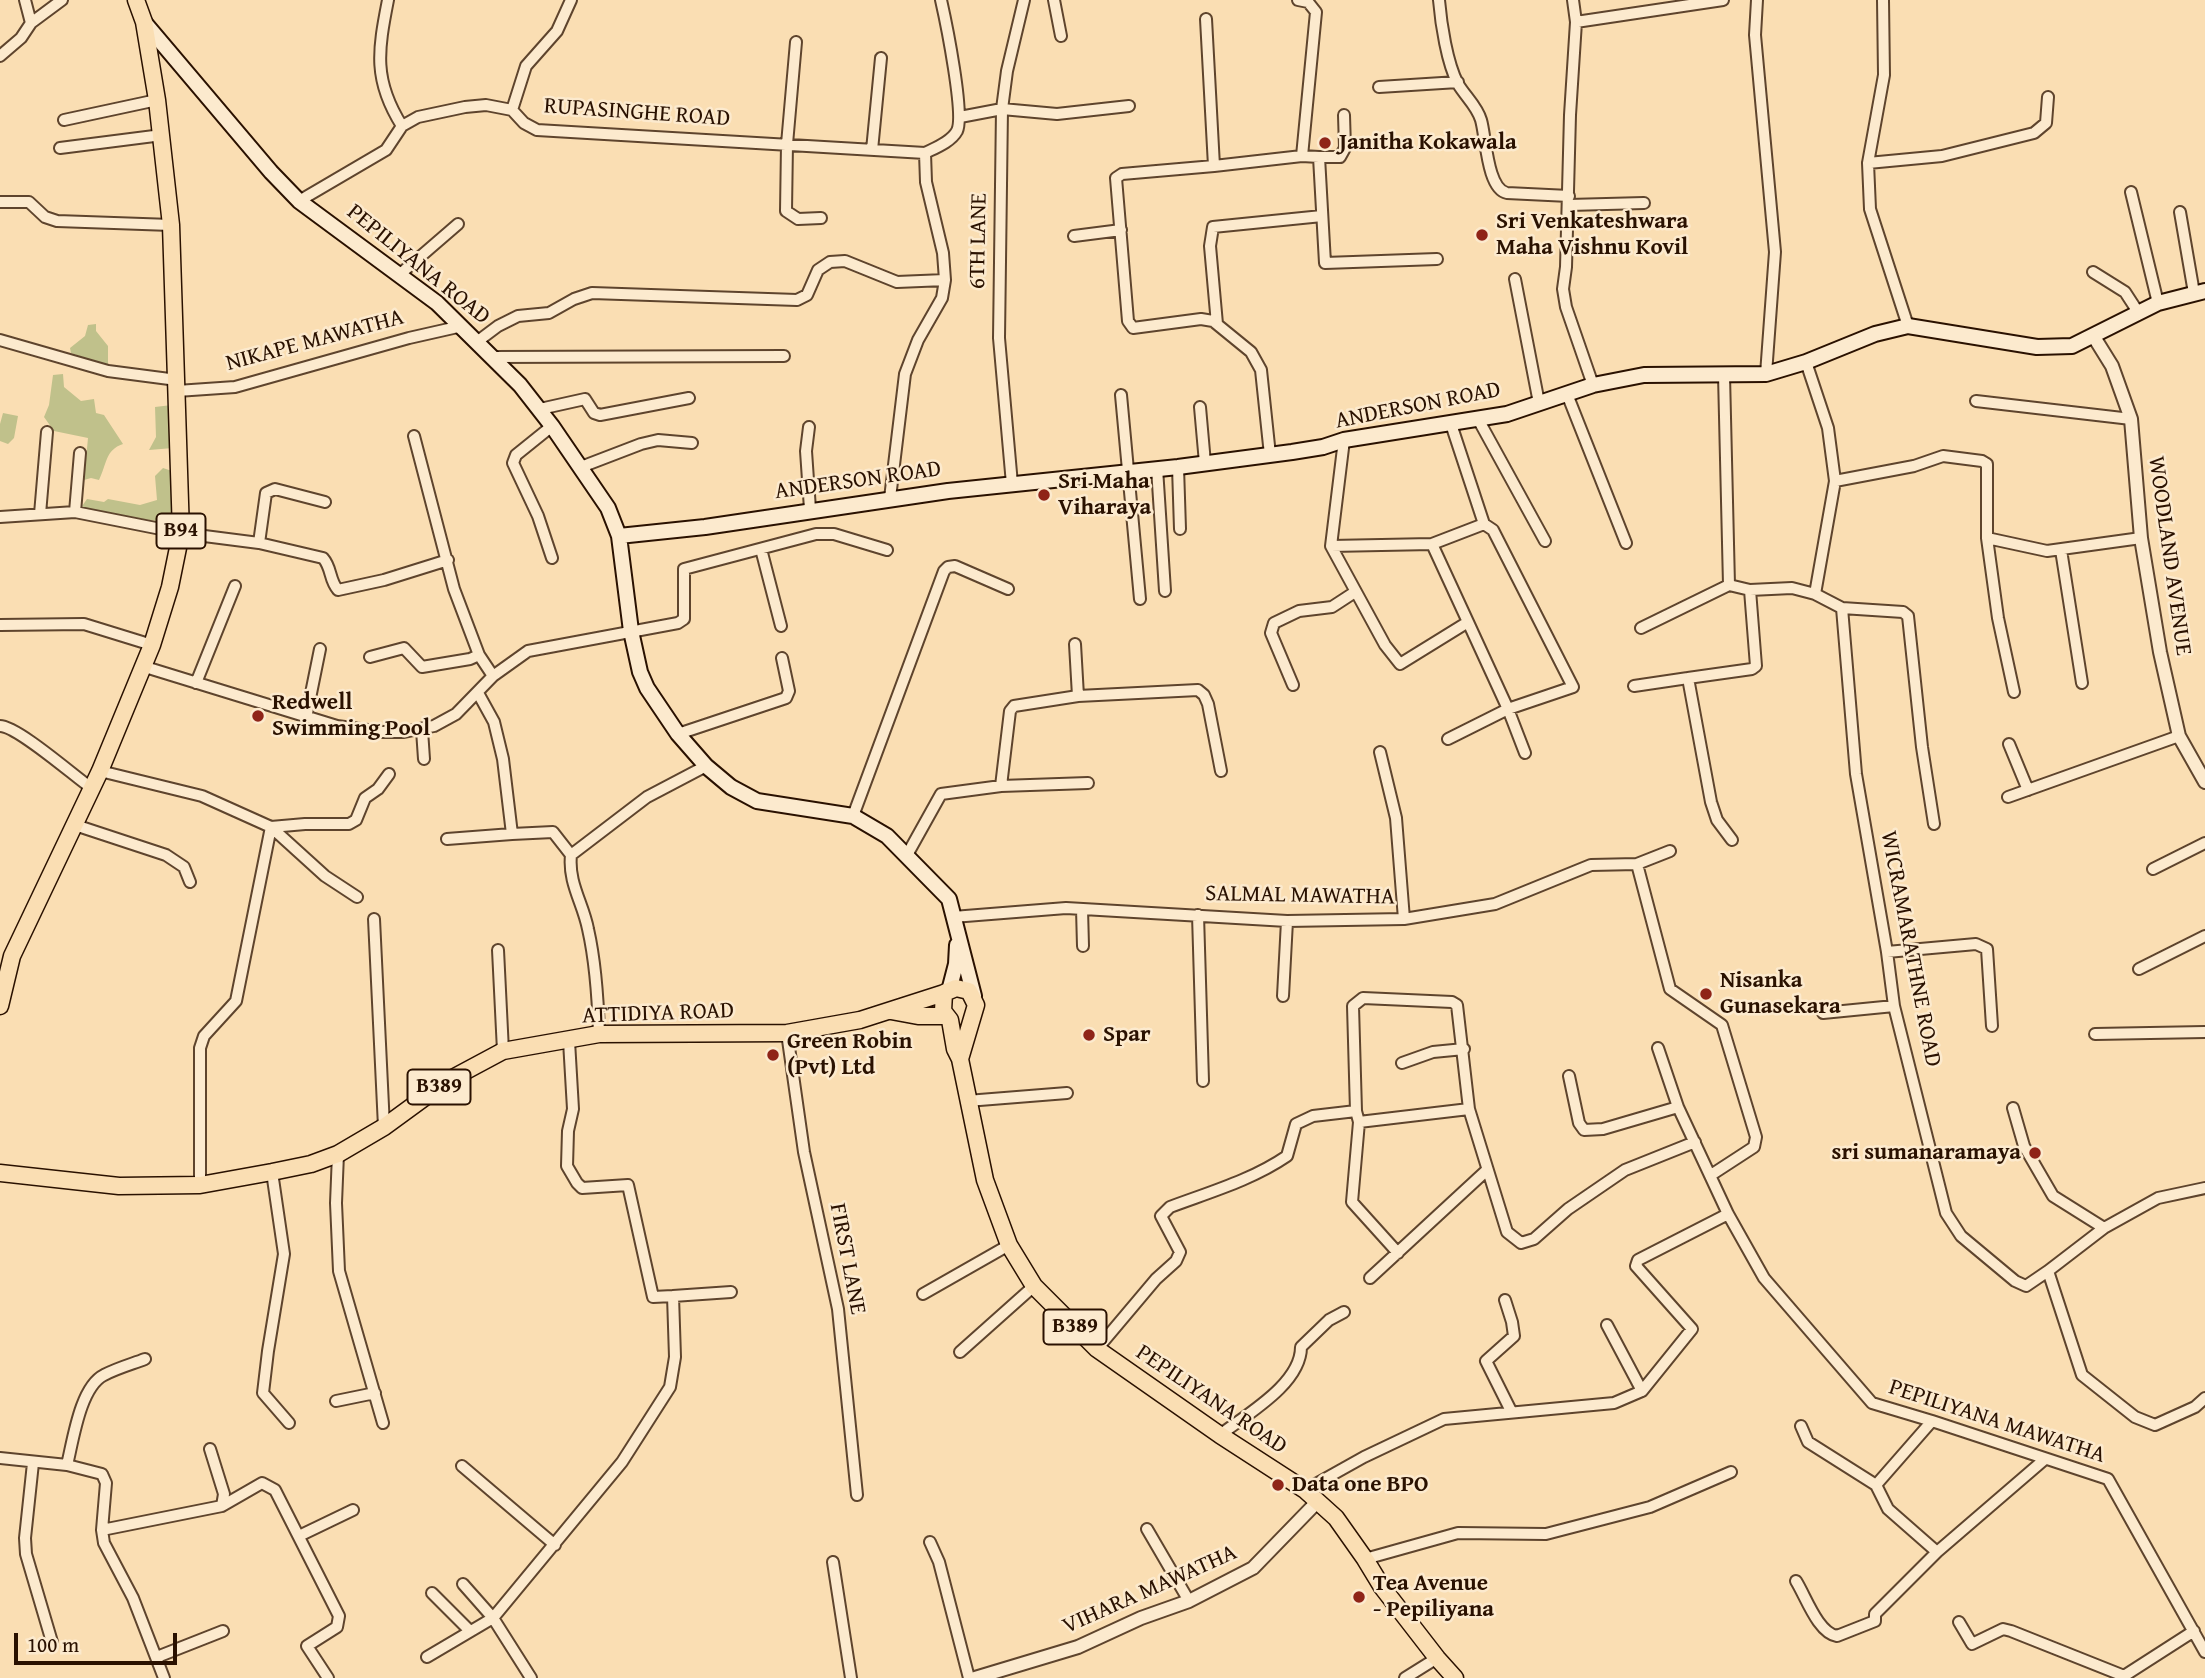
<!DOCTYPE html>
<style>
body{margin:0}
#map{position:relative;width:2205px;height:1678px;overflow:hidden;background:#fadeb3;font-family:"Gentium Book Plus",serif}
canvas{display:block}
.scale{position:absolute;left:14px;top:1633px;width:163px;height:32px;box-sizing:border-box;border:4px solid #2a1100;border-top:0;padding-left:9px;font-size:21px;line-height:24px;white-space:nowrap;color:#2a1100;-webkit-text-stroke:5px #fceace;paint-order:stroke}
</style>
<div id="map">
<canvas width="2205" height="1678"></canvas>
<div class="scale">100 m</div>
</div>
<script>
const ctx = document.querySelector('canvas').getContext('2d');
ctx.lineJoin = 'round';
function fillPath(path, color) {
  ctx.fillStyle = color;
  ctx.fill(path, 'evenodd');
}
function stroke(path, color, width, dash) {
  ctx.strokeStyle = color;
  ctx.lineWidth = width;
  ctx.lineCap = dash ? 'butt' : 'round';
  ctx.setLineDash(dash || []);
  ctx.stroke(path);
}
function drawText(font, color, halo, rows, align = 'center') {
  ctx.font = font + ' "Gentium Book Plus",serif';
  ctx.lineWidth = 5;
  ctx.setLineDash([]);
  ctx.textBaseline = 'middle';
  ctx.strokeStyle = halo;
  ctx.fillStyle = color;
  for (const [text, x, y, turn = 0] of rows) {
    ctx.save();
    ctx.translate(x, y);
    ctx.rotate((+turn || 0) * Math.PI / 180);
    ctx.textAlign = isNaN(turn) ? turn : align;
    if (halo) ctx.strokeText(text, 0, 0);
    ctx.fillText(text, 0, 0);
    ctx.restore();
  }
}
const green = new Path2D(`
 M 96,324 L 96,331 L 108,346 L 108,366 L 71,353 L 70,348 L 85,336 L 88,325 Z
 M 63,374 L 64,387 L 81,401 L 94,399 L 96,413 L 104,415 L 123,444 C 105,450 107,464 99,480 L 91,478 L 84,480 L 88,438 L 54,431 L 44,417 L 49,405 L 53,375 Z
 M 172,405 L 173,448 L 149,450 L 156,437 L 155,407 Z
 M 3,413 L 18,416 L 14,438 L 8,444 L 0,441 L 0,424 Z
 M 163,468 L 175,472 L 175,524 L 80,509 L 87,499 L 104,502 L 108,499 L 140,505 L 157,500 L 155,476 Z`);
const minor = new Path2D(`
 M 25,0 L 31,23
 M 388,0 C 378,51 373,80 402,126
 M 1054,0 L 1061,36
 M 1298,0 L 1308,2 L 1316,12 L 1302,156 L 1319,157 L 1325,263 L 1437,259
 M 1439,0 C 1441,24 1447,63 1458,84 C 1465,96 1477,106 1481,120 C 1486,137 1487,189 1507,193 L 1569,196
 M 1573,0 L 1576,22 L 1570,115 L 1566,267 L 1563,289 L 1566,307 L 1593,385
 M 1757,0 L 1755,35 L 1775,252 L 1766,374
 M 1883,0 L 1884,75 L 1868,163 L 1870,209 L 1908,326
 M 1206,19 L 1214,166
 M 1576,22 L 1723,0
 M 796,42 L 787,144 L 786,211 L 798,219 L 821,218
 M 0,56 L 21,38 L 31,23 L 62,0
 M 1379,87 L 1458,82
 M 512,110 L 526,66 L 557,31 L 571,0
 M 960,117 L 1002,109 L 1057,114 L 1129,106
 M 64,120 L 157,100
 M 60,148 L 162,135
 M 872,150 L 881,58
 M 1319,157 L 1340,157 L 1345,148 L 1344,115
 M 1868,163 L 1942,156 L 2034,133 L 2046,123 L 2048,97
 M 2131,192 L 2158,303
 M 299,201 L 386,150 L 402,126 L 418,117 L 465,107 L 486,105 L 512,110 L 524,123 L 537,130 L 925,153
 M 0,202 L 29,202 L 45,217 L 57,221 L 171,225
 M 1569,205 L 1644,203
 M 2180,212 L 2194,293
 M 1074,236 L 1121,230
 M 2093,272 L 2125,292 L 2138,312
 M 399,275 L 458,224
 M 1515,279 L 1539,403
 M 1217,324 L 1210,246 L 1213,227 L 1322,216
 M 0,340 L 108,371 L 177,380
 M 478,341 L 498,326 L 518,316 L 549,313 L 574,299 L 592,293 L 797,300 L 807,295 L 818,270 L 830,262 L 845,261 L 897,282 L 945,280
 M 494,357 L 784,356
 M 1806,362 L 1828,428 L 1835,481 L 1815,594 L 1842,608 L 1856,774 L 1887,952 L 1894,1006 L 1946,1213 L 1961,1236 L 2015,1281 L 2026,1286 L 2048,1271 L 2082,1375 L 2135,1417 L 2155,1425 L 2195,1407 L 2205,1398
 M 1724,375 L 1729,585
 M 177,391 L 235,387 L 409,338 L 462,326
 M 1567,394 L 1626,543
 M 1121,395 L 1140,599
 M 1976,401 L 2131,419
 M 1200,407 L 1205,463
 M 540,409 L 585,399 L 594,413 L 600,415 L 689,398
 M 1478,419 L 1545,541
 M 1451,424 L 1484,524
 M 809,427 L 806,451 L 810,509
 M 414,436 L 454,589 L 479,655 L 493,676
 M 1344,440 L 1331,546 L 1385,645 L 1400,664 L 1468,622 L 1432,544 L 1484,524 L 1493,530 L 1573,687 L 1508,709 L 1468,622
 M 1270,455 L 1261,370 L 1251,352 L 1213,321 L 1201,319 L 1133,328 L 1128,321 L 1116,178 L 1122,174 L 1214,166 L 1302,156
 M 581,467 L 641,444 L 658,440 L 692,443
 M 1178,467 L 1180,529
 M 1157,468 L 1165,591
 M 1835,481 L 1914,466 L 1943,456 L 1982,461 L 1987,464 L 1987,538 L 2047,551 L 2141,538
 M 1012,484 L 999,338 L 1002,109 L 1007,71 L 1024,0
 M 890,498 L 905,374 L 918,340 L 942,298 L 945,280 L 943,253 L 926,182 L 925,153 C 935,148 951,142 957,131 C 965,115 946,22 941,0
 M 75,512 L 80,453
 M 40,514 L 47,432
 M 0,517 L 75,512 L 181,533 L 259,543 L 323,558 C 332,568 329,580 338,590 L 384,580 L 448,560
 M 1987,538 L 1998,618 L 2014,692
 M 259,543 L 266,493 L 275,489 L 325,502
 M 1331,546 L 1432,544
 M 761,549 L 781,626
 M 2061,550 L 2082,683
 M 552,558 L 538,516 L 513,463 L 516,455 L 552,426
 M 1842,608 L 1903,612 L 1908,616 L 1922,747 L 1934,824
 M 0,625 L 84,624 L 152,645
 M 1641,628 L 1729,585 L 1750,590 L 1792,588 L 1815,594
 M 370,657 L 404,648 L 422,667 L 470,659 L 479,655
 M 142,666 L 337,726 L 383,732 L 404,732 L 434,726 L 456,714 L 493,676 L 528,651 L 678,623 L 684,619 L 684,569 L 816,534 L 834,534 L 887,550
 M 196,683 L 235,586
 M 1293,685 L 1271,633 L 1274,623 L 1299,611 L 1332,607 L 1355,592
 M 1634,686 L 1688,678
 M 478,693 L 494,722 L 503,759 L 512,834 L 553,832 L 571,855
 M 1078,696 L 1198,690 L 1204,695 L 1208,704 L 1221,771
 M 306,718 L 320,649
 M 0,726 C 17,726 73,775 90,787
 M 422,730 L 424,759
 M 678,734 L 786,698 L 789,691 L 782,658
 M 1448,739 L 1508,709 L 1525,753
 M 2009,744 L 2028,790
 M 1380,752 L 1396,818 L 1404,919
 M 100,771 L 202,796 L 271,827 L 305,824 L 349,824 L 356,820 L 365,798 L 378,789 L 389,774
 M 1001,786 L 1088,783
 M 2008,797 L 2179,736
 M 853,816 L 944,571 L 948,567 L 955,566 L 1008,589
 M 75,825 L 166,855 L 184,867 L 190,882
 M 271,827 L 325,876 L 357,897
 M 447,839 L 512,834
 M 1732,840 L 1717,820 L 1711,802 L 1688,678 L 1752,669 L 1756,666 L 1750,590
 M 907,855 L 941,794 L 1001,786 L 1010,711 L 1014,706 L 1078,696 L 1075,644
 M 1637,864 L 1670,989 L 1722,1025 L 1756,1137 L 1754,1147 L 1711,1175
 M 2153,869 L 2205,843
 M 1082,909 L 1083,946
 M 1198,915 L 1203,1081
 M 953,917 L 1066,908 L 1287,921 L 1404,919 L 1495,904 L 1591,865 L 1637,864 L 1670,851
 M 374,919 L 384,1127
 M 498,950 L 503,1051
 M 1887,952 L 1976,944 L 1987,949 L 1992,1026
 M 2139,969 L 2205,936
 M 1283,996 L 1287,921
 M 1823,1013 L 1894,1006
 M 787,1033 L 804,1152 L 838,1309 L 857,1495
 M 599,1034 C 598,999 596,964 588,929 C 583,903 568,883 571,855 L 647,797 L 706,766
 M 2095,1034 L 2205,1032
 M 1658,1048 L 1678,1107 L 1728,1214 L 1764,1278 L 1872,1403 L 1932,1421 L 2108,1479 L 2205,1652
 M 1402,1063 L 1433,1052 L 1464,1049
 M 1569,1076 L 1579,1123 L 1584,1130 L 1603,1129 L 1678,1107
 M 967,1101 L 1067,1093
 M 2013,1108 L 2024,1146 L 2053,1196 L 2104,1228
 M 1359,1122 L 1469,1109
 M 338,1154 L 336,1203 L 339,1271 L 383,1423
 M 272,1172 L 284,1254 L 268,1351 L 263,1393 L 289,1423
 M 200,1185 L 200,1048 L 204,1036 L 236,1001 L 271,827
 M 1398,1253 L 1352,1202 L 1359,1122 L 1356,1111 L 1353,1006 L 1363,998 L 1452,1002 L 1457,1005 L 1469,1109 L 1507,1232 L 1521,1243 L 1534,1239 L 1568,1209 L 1625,1170 L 1695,1142
 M 2048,1271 L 2104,1228 L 2158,1198 L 2205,1188
 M 1370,1278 L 1487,1170
 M 923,1294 L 1009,1245
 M 673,1296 L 731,1292
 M 1505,1300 L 1512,1322 L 1514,1336 L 1486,1361 L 1511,1411
 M 1607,1325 L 1642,1391
 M 1097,1349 L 1156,1279 L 1176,1261 L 1180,1252 L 1161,1216 L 1170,1207 C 1210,1192 1252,1180 1287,1156 L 1296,1124 L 1313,1116 L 1356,1111
 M 960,1352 L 1034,1286
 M 336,1401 L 375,1393
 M 1932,1421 L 1876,1485 L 1888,1509 L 1937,1552
 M 1801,1426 L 1808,1442 L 1876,1485
 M 1220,1435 C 1247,1414 1301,1384 1301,1347 L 1329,1320 L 1344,1312
 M 210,1449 L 224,1494 L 222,1506
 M 0,1458 L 67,1465 L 102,1474 L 106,1483 L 102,1530 L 104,1543 L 133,1598 L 164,1678
 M 33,1463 L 25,1538 L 26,1554 L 52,1642
 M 67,1465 C 73,1441 80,1387 104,1375 C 117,1368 132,1364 145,1359
 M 462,1466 L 555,1545
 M 1305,1490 L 1364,1457 L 1444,1419 L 1614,1403 L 1642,1391 L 1692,1329 L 1636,1266 L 1638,1260 L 1728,1214
 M 1147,1529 L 1189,1601
 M 102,1530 L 222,1506 L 262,1483 L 275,1490 L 339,1616 L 337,1627 L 307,1646 L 328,1678
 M 299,1536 L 353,1510
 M 930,1542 L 939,1562 L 969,1678
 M 1365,1559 L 1458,1533 L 1546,1534 L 1650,1507 L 1731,1472
 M 833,1562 L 851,1678
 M 1796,1581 C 1806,1597 1818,1633 1837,1636 L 1875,1621 L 1875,1614 L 1937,1552 L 2045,1459
 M 432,1593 L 469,1630
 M 1959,1622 L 1972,1644 L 2003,1629 L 2011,1631 L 2124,1676 L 2194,1631
 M 157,1657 L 223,1631
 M 427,1657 L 493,1618 L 463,1584
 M 531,1678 L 493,1618 L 622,1462 L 670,1387 L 675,1357 L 673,1296 L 653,1297 L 628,1185 L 582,1188 L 577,1183 L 567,1166 L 568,1131 L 573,1109 L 569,1041
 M 1405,1678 L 1437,1658`);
const tertiary = new Path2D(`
 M 2094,337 L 2112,366 L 2131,419 L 2141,538 L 2160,652 L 2179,736 L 2205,782
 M 975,1678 L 1078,1647 L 1141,1618 L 1189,1601 L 1253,1568 L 1318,1501`);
const secondary = new Path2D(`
 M 144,22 L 271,172 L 299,201 L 437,303 L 520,385 L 552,426 L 608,508 L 619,536 L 631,631 L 640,672 L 647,688 L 678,734 L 706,766 L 731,787 L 757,801 L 853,816 L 887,836 L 949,899 L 974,996
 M 619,536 L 705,527 L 948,491 L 1178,467 L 1292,452 L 1323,447 L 1344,440 L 1507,414 L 1593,385 L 1644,375 L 1766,374 L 1806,362 L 1875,334 L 1908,326 L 2037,347 L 2072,346 L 2158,303 L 2205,291
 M 949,991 L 956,964 L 957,945`);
const primary = new Path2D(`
 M 0,1006 L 12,956 L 100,771 L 152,645 L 170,587 L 181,533 L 171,225 L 157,100 L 144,22 L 136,0
 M 891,1011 L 918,1016 L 945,1016
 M 960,1059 L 976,1005 L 969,991 L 956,988 L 944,993 L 943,1011 L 950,1020 L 955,1049 L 960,1059 L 985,1180 L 1009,1245 L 1034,1286 L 1097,1349 L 1220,1435 L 1305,1490 L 1336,1518 L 1365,1559 L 1382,1587 L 1437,1658 L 1455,1678
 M 0,1173 L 119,1186 L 200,1185 L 272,1172 L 311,1164 L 338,1154 L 384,1127 L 447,1081 L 503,1051 L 599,1034 L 787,1033 L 860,1020 L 944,993`);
const markers = [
 [1325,143,7,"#8f2418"],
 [1482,235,7,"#8f2418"],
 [1044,495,7,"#8f2418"],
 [258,716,7,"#8f2418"],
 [1706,994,7,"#8f2418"],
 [1089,1035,7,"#8f2418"],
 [773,1055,7,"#8f2418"],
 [2035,1153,7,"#8f2418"],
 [1278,1485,7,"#8f2418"],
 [1359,1597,7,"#8f2418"]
];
const shields = [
 [181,531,49],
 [439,1087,63],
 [1075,1327,63]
];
const shieldNames = [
 ["B94",181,531],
 ["B389",439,1087],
 ["B389",1075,1327]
];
const streetNames = [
 ["RUPASINGHE ROAD",637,113,4],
 ["6TH LANE",979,241,-89],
 ["PEPILIYANA ROAD",418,265,39],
 ["NIKAPE MAWATHA",315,341,-15],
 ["ANDERSON ROAD",1418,406,-11],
 ["ANDERSON ROAD",858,481,-8],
 ["WOODLAND AVENUE",2169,556,82],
 ["SALMAL MAWATHA",1300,896,1],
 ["WICRAMARATHNE ROAD",1910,949,79],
 ["ATTIDIYA ROAD",658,1014,-2],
 ["FIRST LANE",847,1259,79],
 ["PEPILIYANA ROAD",1211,1400,34],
 ["PEPILIYANA MAWATHA",1997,1422,18],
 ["VIHARA MAWATHA",1150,1590,-24]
];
const poiNames = [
 ["Janitha Kokawala",1339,143],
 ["Sri Venkateshwara",1496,222],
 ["Maha Vishnu Kovil",1496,248],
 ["Sri Maha",1058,482],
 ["Viharaya",1058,508],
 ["Redwell",272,703],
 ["Swimming Pool",272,729],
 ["Nisanka",1720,981],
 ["Gunasekara",1720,1007],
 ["Spar",1103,1035],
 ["Green Robin",787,1042],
 ["(Pvt) Ltd",787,1068],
 ["sri sumanaramaya",2021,1153,"right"],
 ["Data one BPO",1292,1485],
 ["Tea Avenue",1373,1584],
 ["- Pepiliyana",1373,1610]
];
fillPath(green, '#c0c18b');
stroke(minor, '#5e442d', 14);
stroke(tertiary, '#5e442d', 16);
stroke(secondary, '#2a1100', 18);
stroke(primary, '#2a1100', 19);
stroke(minor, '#fceace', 10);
stroke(tertiary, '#fceace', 12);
stroke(secondary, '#fceace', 14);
stroke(primary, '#fadeb3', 16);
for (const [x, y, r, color] of markers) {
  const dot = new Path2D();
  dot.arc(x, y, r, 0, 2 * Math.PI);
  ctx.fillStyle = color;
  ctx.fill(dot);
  stroke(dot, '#fceace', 2.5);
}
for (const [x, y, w] of shields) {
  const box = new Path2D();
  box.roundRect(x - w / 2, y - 17.5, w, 35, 5);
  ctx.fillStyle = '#fceace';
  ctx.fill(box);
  stroke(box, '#2a1100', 2);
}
drawText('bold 21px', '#2a1100', null, shieldNames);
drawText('23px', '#2a1100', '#fceace', streetNames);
drawText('bold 23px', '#2a1100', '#fceace', poiNames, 'left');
</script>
